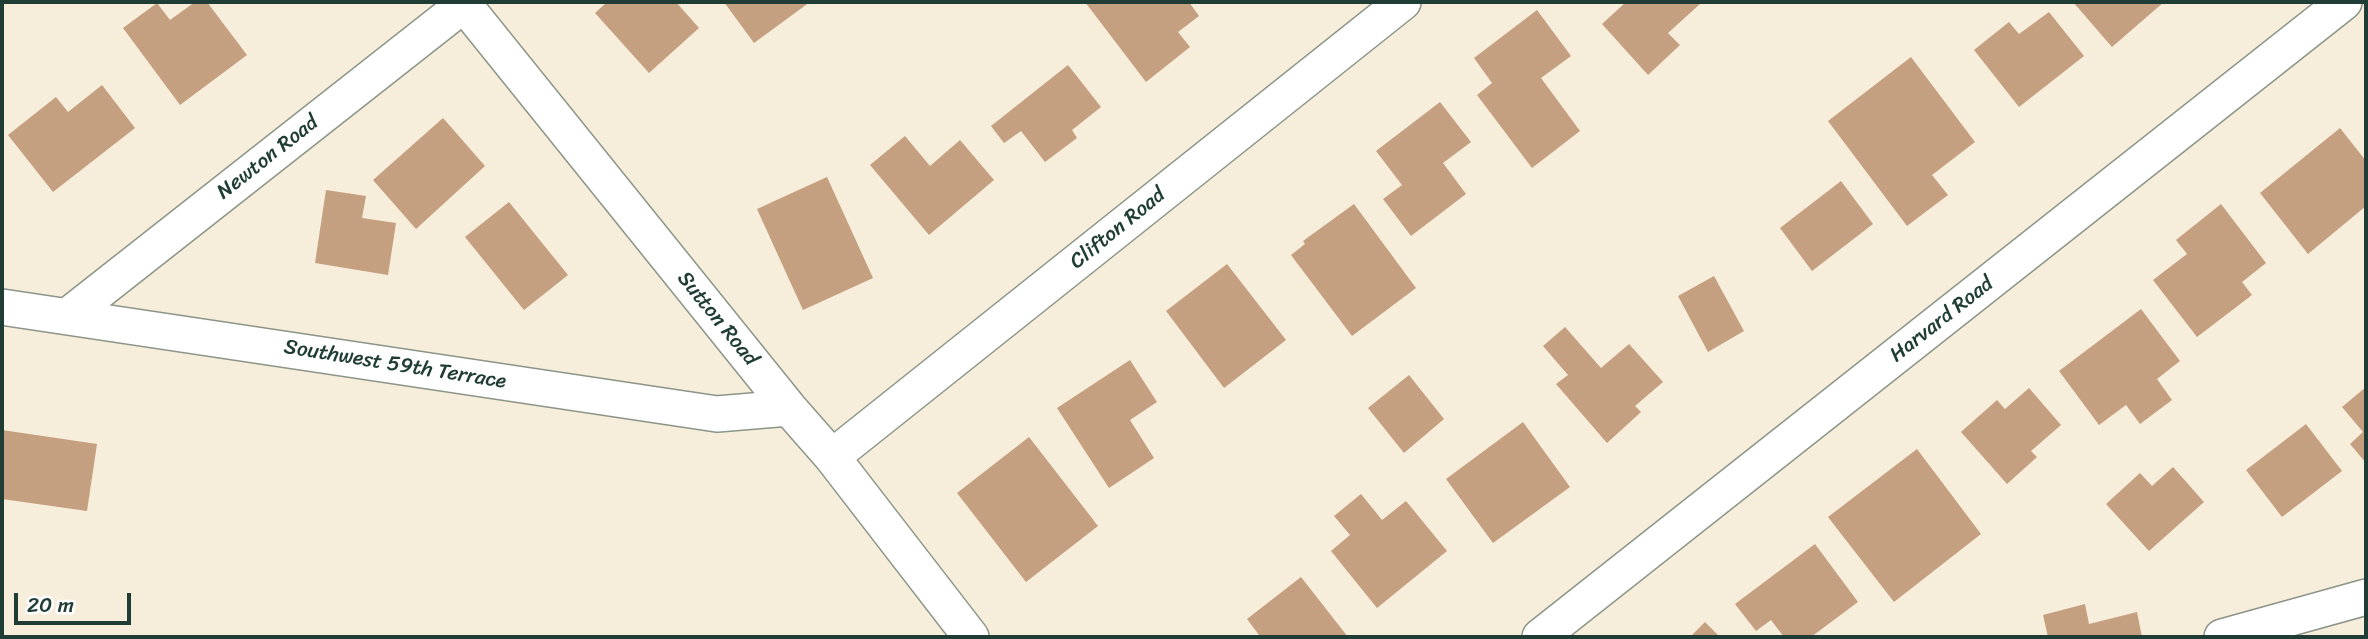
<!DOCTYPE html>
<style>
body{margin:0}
#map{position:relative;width:2368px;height:639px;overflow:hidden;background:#f7eddb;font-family:Sriracha,sans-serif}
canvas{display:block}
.frame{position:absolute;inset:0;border:4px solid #1f3d34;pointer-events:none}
.scale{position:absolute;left:14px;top:593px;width:117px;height:32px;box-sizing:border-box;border:4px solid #1f3d34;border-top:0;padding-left:9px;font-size:21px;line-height:24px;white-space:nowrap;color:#1f3d34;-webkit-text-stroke:5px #fff;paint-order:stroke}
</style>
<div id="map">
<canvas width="2368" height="639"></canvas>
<div class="frame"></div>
<div class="scale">20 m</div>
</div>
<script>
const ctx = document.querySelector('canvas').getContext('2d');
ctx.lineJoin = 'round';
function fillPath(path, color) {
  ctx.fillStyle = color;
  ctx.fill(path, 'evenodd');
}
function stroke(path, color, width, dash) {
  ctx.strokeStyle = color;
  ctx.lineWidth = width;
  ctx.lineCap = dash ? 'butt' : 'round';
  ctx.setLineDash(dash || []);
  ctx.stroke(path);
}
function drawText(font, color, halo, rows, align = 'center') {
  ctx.font = font + ' Sriracha,sans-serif';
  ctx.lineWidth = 5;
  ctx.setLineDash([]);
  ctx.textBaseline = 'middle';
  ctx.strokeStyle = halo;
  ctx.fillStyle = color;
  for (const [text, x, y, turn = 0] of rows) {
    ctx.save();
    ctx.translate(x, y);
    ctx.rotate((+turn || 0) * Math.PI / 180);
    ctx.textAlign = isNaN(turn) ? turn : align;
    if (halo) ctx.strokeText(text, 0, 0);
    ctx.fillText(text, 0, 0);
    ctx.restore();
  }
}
const building = new Path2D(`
 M 195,2 L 207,2 L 247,55 L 180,105 L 123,28 L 157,3 L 170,20 Z
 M 607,2 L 676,2 L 699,28 L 649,73 L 595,13 Z
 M 724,2 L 810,2 L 754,43 Z
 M 1085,2 L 1189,2 L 1199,16 L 1178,32 L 1190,47 L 1146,82 Z
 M 1626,2 L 1700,4 L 1668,33 L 1680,45 L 1648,75 L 1602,24 Z
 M 2073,2 L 2164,2 L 2112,47 Z
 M 1537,10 L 1571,56 L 1541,78 L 1580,131 L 1532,168 L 1477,95 L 1492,83 L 1474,58 Z
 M 2049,12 L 2084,56 L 2019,107 L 1974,50 L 2009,22 L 2019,34 Z
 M 1911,57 L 1975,142 L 1932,175 L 1948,195 L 1907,226 L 1828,121 Z
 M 1068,65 L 1101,107 L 1072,130 L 1077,138 L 1045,162 L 1021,131 L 1004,143 L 991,126 Z
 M 102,85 L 135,128 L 53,192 L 8,135 L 56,97 L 68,112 Z
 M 1440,102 L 1471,142 L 1443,163 L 1466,194 L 1411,236 L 1383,199 L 1402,185 L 1376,151 Z
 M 443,118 L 485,166 L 416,229 L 373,180 Z
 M 2340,128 L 2366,161 L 2366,206 L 2308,254 L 2260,193 Z
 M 905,136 L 930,166 L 960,140 L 994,180 L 929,235 L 870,165 Z
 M 827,177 L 873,278 L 803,310 L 757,209 Z
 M 1841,181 L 1873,224 L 1812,271 L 1780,228 Z
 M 326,190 L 366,196 L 362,218 L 396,223 L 388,275 L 315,263 Z
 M 509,202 L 568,275 L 524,310 L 465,237 Z
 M 1354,204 L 1416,288 L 1352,336 L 1291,255 L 1305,244 L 1303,241 Z
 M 2221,204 L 2266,263 L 2242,282 L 2252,295 L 2197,337 L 2153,280 L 2187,254 L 2176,240 Z
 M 1227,264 L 1286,340 L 1224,388 L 1166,311 Z
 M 1714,276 L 1744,331 L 1708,352 L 1678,296 Z
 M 2141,309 L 2180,361 L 2157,379 L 2172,400 L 2140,424 L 2126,405 L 2099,425 L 2059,371 Z
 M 1565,327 L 1601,368 L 1629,344 L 1663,382 L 1635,406 L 1641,412 L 1607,443 L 1556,384 L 1568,375 L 1543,346 Z
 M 1130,360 L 1157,402 L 1130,420 L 1154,458 L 1109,488 L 1057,408 Z
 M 1409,375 L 1444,419 L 1404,453 L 1368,408 Z
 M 2366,387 L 2366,463 L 2350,444 L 2363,432 L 2342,407 Z
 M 2029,388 L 2061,425 L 2031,451 L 2037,457 L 2007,484 L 1961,432 L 1997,400 L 2005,409 Z
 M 1523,422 L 1570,487 L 1493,543 L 1446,479 Z
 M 2306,424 L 2342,471 L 2282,517 L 2246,470 Z
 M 2,430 L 97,444 L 87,511 L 2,499 Z
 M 1029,437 L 1098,526 L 1026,582 L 957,493 Z
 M 1917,449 L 1981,534 L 1894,602 L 1828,517 Z
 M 2173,467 L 2204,502 L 2149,551 L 2106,504 L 2140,473 L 2152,486 Z
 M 1361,494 L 1382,520 L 1406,501 L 1447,551 L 1377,608 L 1331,551 L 1350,535 L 1334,516 Z
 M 1815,544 L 1858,602 L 1811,637 L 1784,637 L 1771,620 L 1756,631 L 1735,604 Z
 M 1301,577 L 1348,637 L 1257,637 L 1259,635 L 1247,619 Z
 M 2085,604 L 2089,624 L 2137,612 L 2142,637 L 2048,637 L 2043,615 Z
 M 1705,622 L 1720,637 L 1690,637 Z`);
const street = new Path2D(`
 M 462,2 L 789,408 L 832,457 L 971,637
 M 2,307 L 717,414 L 789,408
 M 69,315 L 467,2
 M 832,457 L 1403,2
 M 1540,637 L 2344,2
 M 2222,637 L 2366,597`);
const streetNames = [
 ["Newton Road",268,158,-38],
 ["Clifton Road",1118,229,-39],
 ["Sutton Road",717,319,51],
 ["Harvard Road",1942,320,-38],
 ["Southwest 59th Terrace",395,365,9]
];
fillPath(building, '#c49f80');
stroke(street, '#8b9588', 38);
stroke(street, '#fff', 35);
drawText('21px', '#1f3d34', '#fff', streetNames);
</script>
